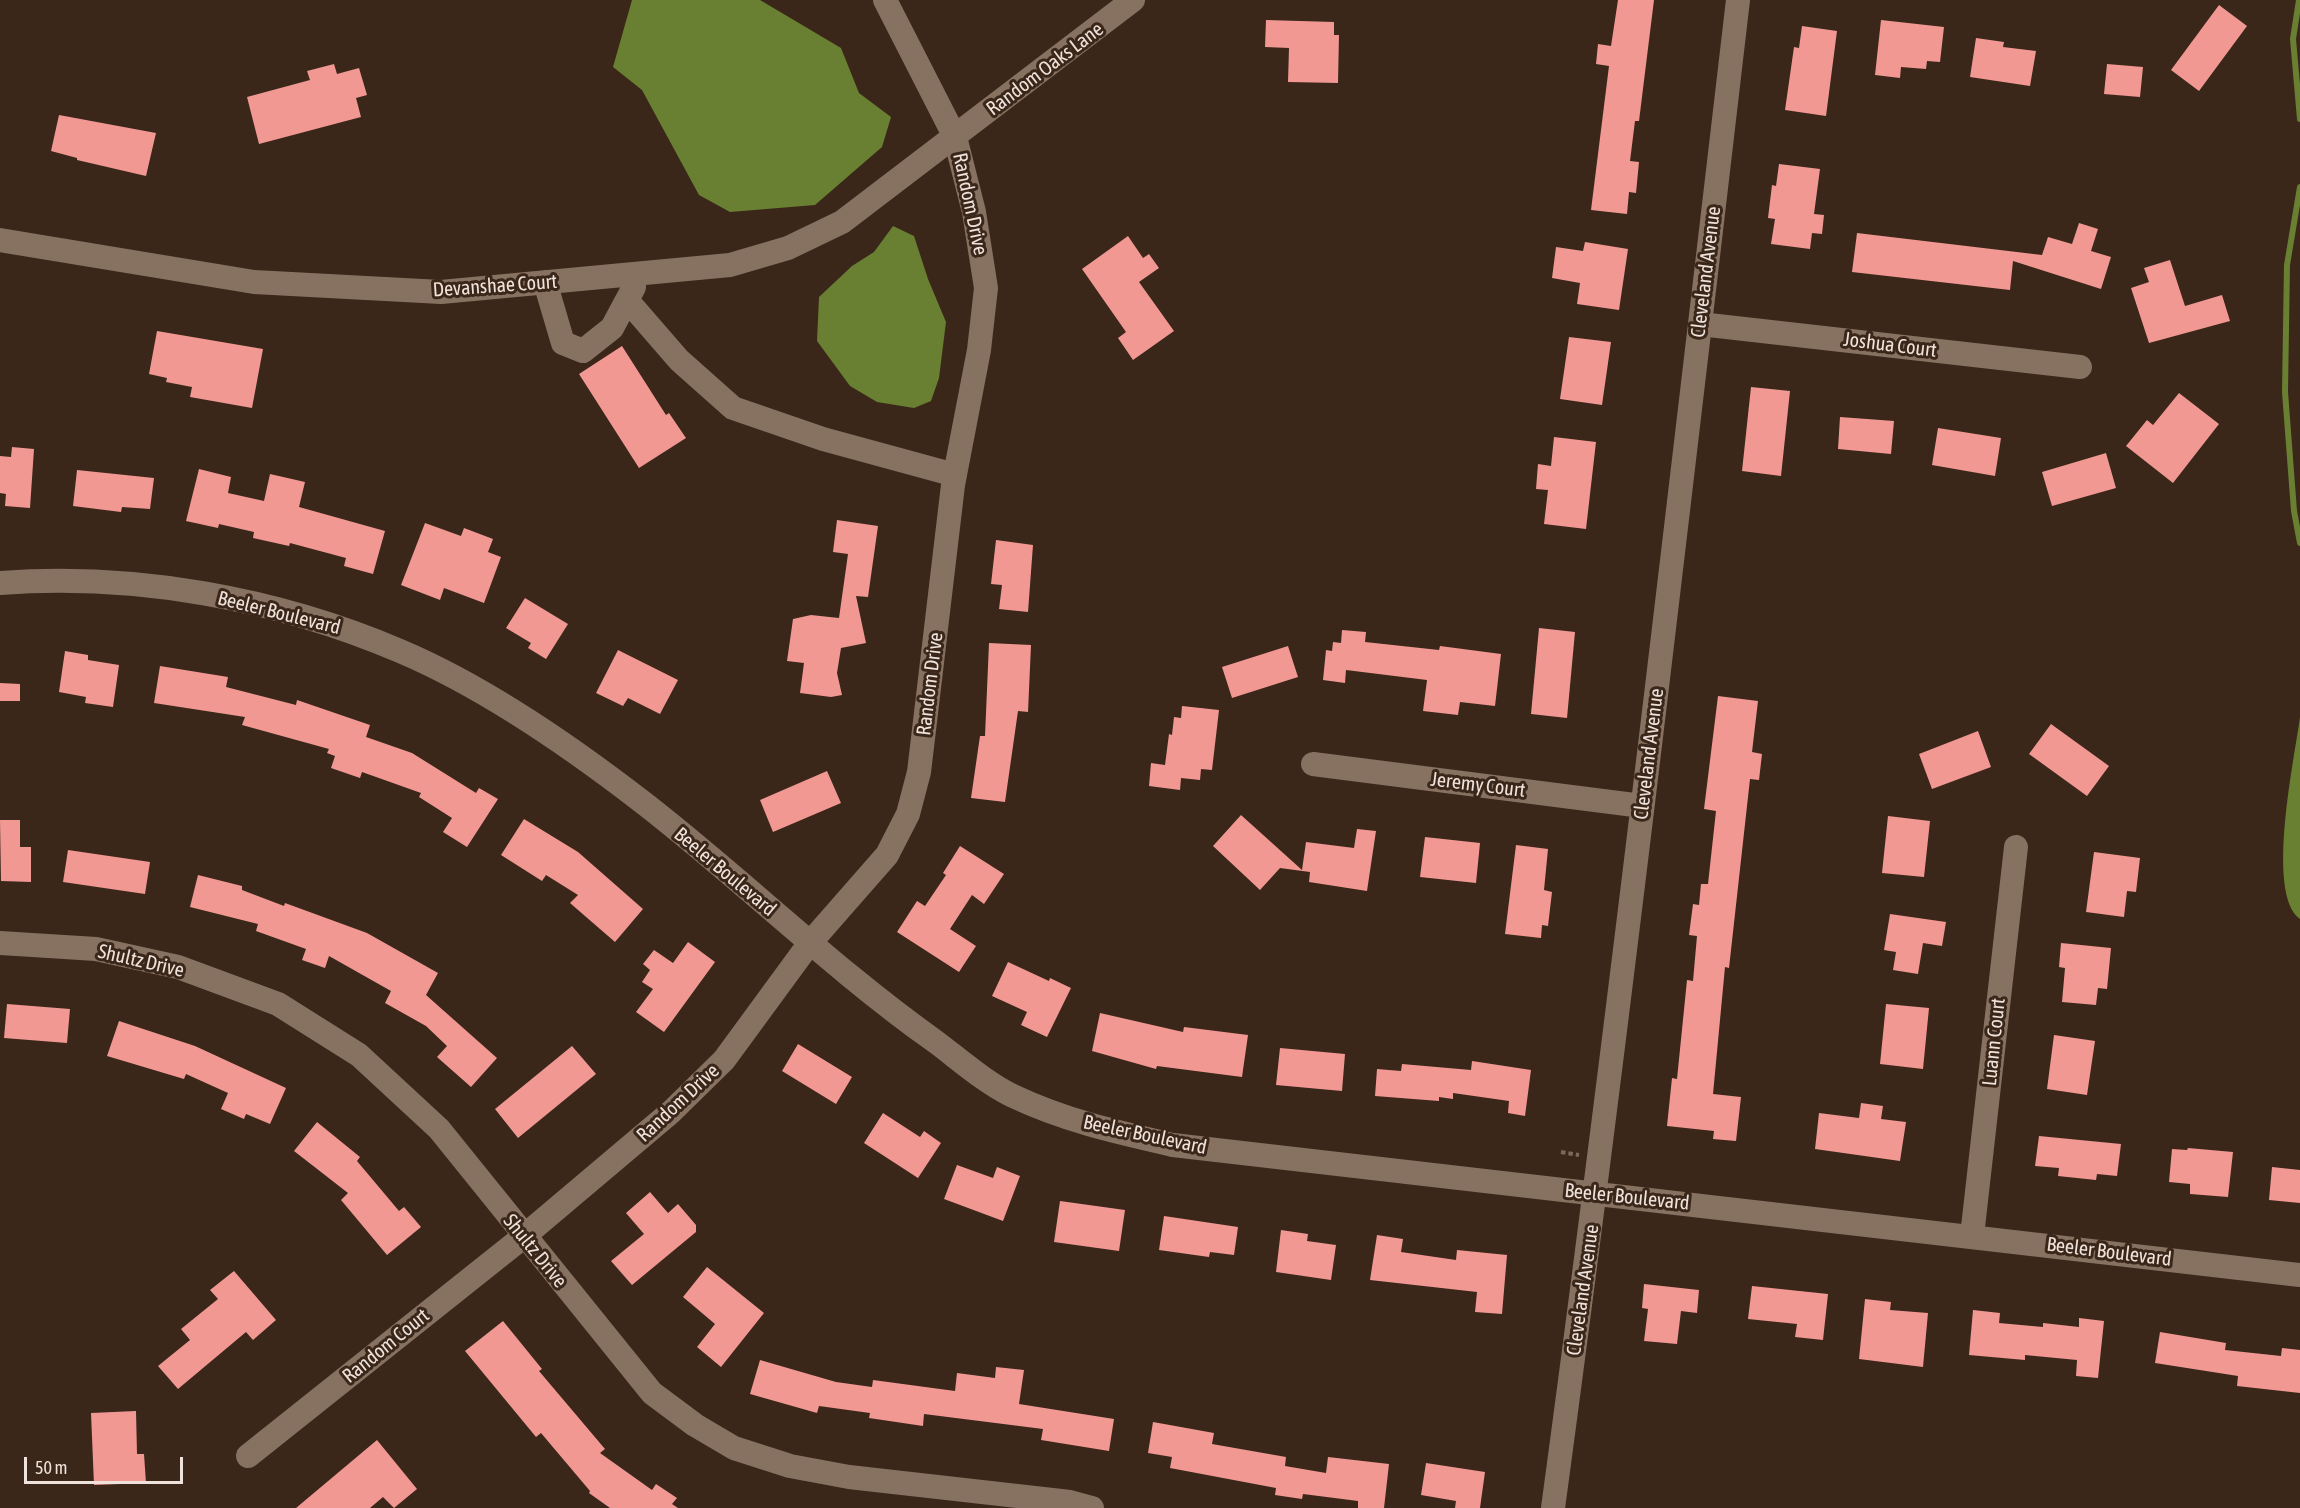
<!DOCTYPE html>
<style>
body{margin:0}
#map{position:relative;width:2300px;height:1508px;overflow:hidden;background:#3a271a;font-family:"Asap Condensed",sans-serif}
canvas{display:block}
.scale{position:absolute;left:24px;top:1457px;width:159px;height:27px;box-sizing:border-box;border:3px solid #efe2da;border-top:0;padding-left:8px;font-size:18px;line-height:21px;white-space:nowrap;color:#efe2da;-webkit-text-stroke:4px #3a271a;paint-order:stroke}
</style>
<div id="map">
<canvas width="2300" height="1508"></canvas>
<div class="scale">50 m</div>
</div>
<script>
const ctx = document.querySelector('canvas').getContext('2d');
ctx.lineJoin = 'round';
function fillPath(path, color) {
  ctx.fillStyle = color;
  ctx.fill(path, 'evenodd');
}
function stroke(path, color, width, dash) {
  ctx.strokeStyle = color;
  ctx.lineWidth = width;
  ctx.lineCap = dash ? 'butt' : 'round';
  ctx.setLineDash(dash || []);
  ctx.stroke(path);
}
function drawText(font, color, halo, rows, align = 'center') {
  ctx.font = font + ' "Asap Condensed",sans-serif';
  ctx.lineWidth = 6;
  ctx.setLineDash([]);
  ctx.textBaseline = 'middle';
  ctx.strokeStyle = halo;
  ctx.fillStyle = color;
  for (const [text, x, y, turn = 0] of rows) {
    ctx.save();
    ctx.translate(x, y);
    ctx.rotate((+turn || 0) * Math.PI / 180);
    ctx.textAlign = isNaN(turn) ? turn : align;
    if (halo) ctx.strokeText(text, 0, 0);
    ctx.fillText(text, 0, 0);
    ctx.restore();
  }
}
const water = new Path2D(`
 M 632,0 L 760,0 L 841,48 L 859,93 L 891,117 L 882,147 L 815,205 L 730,212 L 699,195 L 642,90 L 613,67 Z
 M 893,226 L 914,236 L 928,279 L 946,322 L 939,378 L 931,401 L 914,408 L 877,402 L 850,386 L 817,341 L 819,297 L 852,266 L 874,252 Z
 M 2300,717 L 2300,919 C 2265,894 2295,756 2300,717 Z`);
const stream = new Path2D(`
 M 2299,0 L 2293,39 L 2300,119
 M 2300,187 L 2287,265 L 2285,392 L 2294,511 L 2300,543`);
const building = new Path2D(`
 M 1618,0 L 1654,0 L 1639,121 L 1635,121 L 1630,161 L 1639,162 L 1636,193 L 1629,192 L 1627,214 L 1591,210 L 1609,66 L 1596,64 L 1598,44 L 1611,46 Z
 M 2219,5 L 2247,26 L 2199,91 L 2171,70 Z
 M 1266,20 L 1334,22 L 1334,35 L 1339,35 L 1338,83 L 1288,82 L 1289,48 L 1265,47 Z
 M 1881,20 L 1944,27 L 1940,62 L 1927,61 L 1926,69 L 1901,67 L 1900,78 L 1875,75 Z
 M 1802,26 L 1837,31 L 1826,116 L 1785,110 L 1794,47 L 1799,48 Z
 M 1976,38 L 2004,42 L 2003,47 L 2036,51 L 2030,86 L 1970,77 Z
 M 334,64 L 337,74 L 359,68 L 367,95 L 356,98 L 361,117 L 259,144 L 247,97 L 310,80 L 307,71 Z
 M 2107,64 L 2143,67 L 2140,97 L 2104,94 Z
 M 59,115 L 156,133 L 146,176 L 77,160 L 77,158 L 51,151 Z
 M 1779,164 L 1820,169 L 1814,214 L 1824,215 L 1822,234 L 1812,233 L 1810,249 L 1771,244 L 1775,219 L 1768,218 L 1772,185 L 1776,186 Z
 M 2079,223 L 2098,229 L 2091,251 L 2111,257 L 2101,289 L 2013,261 L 2010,290 L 1852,272 L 1857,233 L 2042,255 L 2048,237 L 2072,244 Z
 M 1128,236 L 1143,258 L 1149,254 L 1159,268 L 1139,282 L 1174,331 L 1133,360 L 1118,338 L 1126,332 L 1082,269 Z
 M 1585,242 L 1628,249 L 1619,310 L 1577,304 L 1580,283 L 1552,278 L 1556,247 L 1583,251 Z
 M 2170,260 L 2185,306 L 2222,295 L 2230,321 L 2149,343 L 2131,288 L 2149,282 L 2144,268 Z
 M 157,331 L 263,349 L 252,408 L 190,397 L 192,387 L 166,382 L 167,378 L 149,374 Z
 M 1569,337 L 1611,342 L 1602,405 L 1560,399 Z
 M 622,346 L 666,415 L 669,413 L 686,438 L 639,468 L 579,374 Z
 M 1751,387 L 1790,391 L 1781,476 L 1742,471 Z
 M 2179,393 L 2219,424 L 2173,483 L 2126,446 L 2147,420 L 2153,425 Z
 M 1840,417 L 1894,421 L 1891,454 L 1838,449 Z
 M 1938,428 L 2001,438 L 1995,476 L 1932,465 Z
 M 1554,437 L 1596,442 L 1586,529 L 1544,524 L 1548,490 L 1536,489 L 1538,464 L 1551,466 Z
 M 12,447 L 34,449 L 30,508 L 5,506 L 6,494 L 0,493 L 0,456 L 11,457 Z
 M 2106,453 L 2116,488 L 2052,506 L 2042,472 Z
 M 199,469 L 231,477 L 228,493 L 264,501 L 270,474 L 305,482 L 299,507 L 385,531 L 373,574 L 344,566 L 346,558 L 290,543 L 289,546 L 253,538 L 254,532 L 219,524 L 218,528 L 186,521 Z
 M 77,470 L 154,478 L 150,509 L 122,507 L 121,512 L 73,506 Z
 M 837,520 L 878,526 L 868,597 L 856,596 L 866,643 L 841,648 L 837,673 L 842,695 L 831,697 L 800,693 L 804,663 L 787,661 L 793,619 L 811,615 L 839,618 L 848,554 L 833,552 Z
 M 425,523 L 461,536 L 464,528 L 493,539 L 488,552 L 501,557 L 484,603 L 444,588 L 440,600 L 401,585 Z
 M 996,540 L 1033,545 L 1028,612 L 999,609 L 1002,585 L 991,584 Z
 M 525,598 L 568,624 L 546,659 L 528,648 L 531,643 L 506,628 Z
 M 1539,628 L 1575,632 L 1567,718 L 1531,714 Z
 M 1342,630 L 1366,632 L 1365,642 L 1439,650 L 1440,646 L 1501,654 L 1495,706 L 1460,702 L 1458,715 L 1423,711 L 1427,680 L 1346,670 L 1345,683 L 1323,680 L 1326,650 L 1332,651 L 1333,642 L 1341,643 Z
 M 989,643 L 1031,645 L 1028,712 L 1018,711 L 1005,802 L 971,798 L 980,736 L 985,736 Z
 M 1288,646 L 1298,677 L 1232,698 L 1222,667 Z
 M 618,650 L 678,680 L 660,714 L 628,698 L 623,706 L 596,693 Z
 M 65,651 L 88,655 L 88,660 L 119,665 L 113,707 L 85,703 L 86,697 L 59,692 Z
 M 160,666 L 228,677 L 226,687 L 296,705 L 297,700 L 370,725 L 366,737 L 412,753 L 476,793 L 479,788 L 498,799 L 467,847 L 443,832 L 452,818 L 419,797 L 421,793 L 362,772 L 360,778 L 331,768 L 335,756 L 327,753 L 329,749 L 242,725 L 245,717 L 154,703 Z
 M 0,683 L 20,684 L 20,701 L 0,701 Z
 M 1718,696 L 1758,701 L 1752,752 L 1762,754 L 1759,780 L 1750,779 L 1729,968 L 1725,967 L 1713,1094 L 1741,1097 L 1736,1141 L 1713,1139 L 1714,1131 L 1667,1126 L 1672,1078 L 1677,1079 L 1687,980 L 1693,981 L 1697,936 L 1689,935 L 1693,904 L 1699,905 L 1701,884 L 1708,884 L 1716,811 L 1704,809 Z
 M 1182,706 L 1219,710 L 1212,770 L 1201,769 L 1200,780 L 1181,778 L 1180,790 L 1149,786 L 1151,763 L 1165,765 L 1169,734 L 1172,735 L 1174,717 L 1181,718 Z
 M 2051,724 L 2109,766 L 2087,796 L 2029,754 Z
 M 1978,731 L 1991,767 L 1932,789 L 1919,754 Z
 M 827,771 L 841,803 L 773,832 L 760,800 Z
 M 1241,815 L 1302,870 L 1306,842 L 1354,848 L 1357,829 L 1376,831 L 1367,891 L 1309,882 L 1310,872 L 1280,868 L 1260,890 L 1213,846 Z
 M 1888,816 L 1930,821 L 1924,877 L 1882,873 Z
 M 524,819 L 578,852 L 643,909 L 615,942 L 570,903 L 578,895 L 546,875 L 542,881 L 501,855 Z
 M 0,820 L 20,820 L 20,847 L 31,847 L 31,882 L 1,881 Z
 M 1425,837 L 1480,843 L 1476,883 L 1420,877 Z
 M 1516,845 L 1548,849 L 1544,890 L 1552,892 L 1548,926 L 1542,925 L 1541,938 L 1505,934 Z
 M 960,846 L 1004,874 L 984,904 L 972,895 L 950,929 L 976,946 L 959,972 L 897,932 L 917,901 L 925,906 L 946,875 L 943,873 Z
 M 68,850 L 150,862 L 145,894 L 63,882 Z
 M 2094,852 L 2140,858 L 2136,892 L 2127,891 L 2124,917 L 2086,912 Z
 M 198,875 L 242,886 L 242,890 L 284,906 L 285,903 L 367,933 L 438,973 L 426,995 L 497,1058 L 471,1087 L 437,1057 L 447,1046 L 426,1026 L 385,1003 L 391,991 L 329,956 L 325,968 L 302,960 L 306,949 L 256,931 L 258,924 L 190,907 Z
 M 1890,914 L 1946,922 L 1942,946 L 1923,943 L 1918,974 L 1893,970 L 1896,952 L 1884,950 Z
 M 688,942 L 715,962 L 664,1032 L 636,1012 L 653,989 L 642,982 L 650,970 L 643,964 L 654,950 L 673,963 Z
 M 2061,943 L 2111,948 L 2107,989 L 2098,988 L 2096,1005 L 2062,1002 L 2065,968 L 2059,967 Z
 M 1008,962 L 1049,981 L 1050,978 L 1071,988 L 1047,1037 L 1021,1025 L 1027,1012 L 992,996 Z
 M 7,1004 L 70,1009 L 67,1043 L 4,1038 Z
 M 1886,1004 L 1929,1008 L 1923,1069 L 1880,1064 Z
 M 1100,1013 L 1183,1032 L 1184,1027 L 1248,1035 L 1242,1077 L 1157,1066 L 1156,1069 L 1092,1051 Z
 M 119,1021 L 195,1046 L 286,1088 L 270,1124 L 246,1114 L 244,1119 L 221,1109 L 228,1093 L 186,1074 L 184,1079 L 107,1056 Z
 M 2054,1035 L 2095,1041 L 2087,1095 L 2047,1089 Z
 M 798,1044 L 852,1077 L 836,1104 L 782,1071 Z
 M 572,1046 L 596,1074 L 518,1138 L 495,1109 Z
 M 1280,1048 L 1345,1054 L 1342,1091 L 1276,1085 Z
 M 1472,1061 L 1531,1070 L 1525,1116 L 1508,1113 L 1509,1101 L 1453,1093 L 1453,1099 L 1439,1097 L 1439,1101 L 1375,1096 L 1377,1069 L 1401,1071 L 1402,1064 L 1471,1070 Z
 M 1861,1103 L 1883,1106 L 1881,1119 L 1906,1122 L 1900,1161 L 1815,1149 L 1819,1113 L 1859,1118 Z
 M 883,1113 L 920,1137 L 924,1131 L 941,1143 L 918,1178 L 864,1143 Z
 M 317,1122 L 360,1157 L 357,1161 L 399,1211 L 404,1207 L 421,1227 L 387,1255 L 341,1200 L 348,1193 L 294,1151 Z
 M 2039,1136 L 2121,1144 L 2117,1176 L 2097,1174 L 2096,1180 L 2058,1176 L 2059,1168 L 2035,1166 Z
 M 2188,1148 L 2233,1152 L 2228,1197 L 2190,1194 L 2190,1184 L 2169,1182 L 2172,1149 L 2187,1150 Z
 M 957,1165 L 993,1178 L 997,1167 L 1020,1176 L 1003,1221 L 944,1199 Z
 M 2272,1167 L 2300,1170 L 2300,1203 L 2269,1200 Z
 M 650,1192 L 668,1213 L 678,1204 L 696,1225 L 696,1232 L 632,1285 L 611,1261 L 644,1234 L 626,1213 Z
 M 1060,1201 L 1125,1210 L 1119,1251 L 1054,1242 Z
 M 1164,1216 L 1238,1227 L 1234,1255 L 1210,1252 L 1209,1257 L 1159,1250 Z
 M 1281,1230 L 1308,1234 L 1307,1241 L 1336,1245 L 1331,1280 L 1276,1272 Z
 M 1377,1235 L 1403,1239 L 1401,1252 L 1456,1260 L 1457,1250 L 1507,1255 L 1502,1314 L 1475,1312 L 1477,1292 L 1370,1280 Z
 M 707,1267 L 764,1313 L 721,1367 L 697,1347 L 715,1324 L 683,1297 Z
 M 234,1271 L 276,1320 L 253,1340 L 246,1332 L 178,1389 L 158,1366 L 190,1340 L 181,1329 L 218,1299 L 210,1290 Z
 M 1644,1284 L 1699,1290 L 1697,1313 L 1681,1311 L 1677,1344 L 1644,1341 L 1648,1309 L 1642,1308 Z
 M 1752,1286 L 1828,1294 L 1823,1340 L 1795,1337 L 1797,1324 L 1748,1319 Z
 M 1865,1299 L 1891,1302 L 1890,1310 L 1928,1313 L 1923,1367 L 1859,1359 Z
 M 1973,1310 L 2000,1313 L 1999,1323 L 2043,1327 L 2043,1323 L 2079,1327 L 2079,1318 L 2104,1321 L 2098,1378 L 2076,1376 L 2077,1360 L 2025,1355 L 2025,1360 L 1969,1355 Z
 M 503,1321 L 542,1369 L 539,1371 L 605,1449 L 600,1453 L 652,1490 L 656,1484 L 677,1498 L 672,1504 L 678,1508 L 610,1508 L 589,1493 L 590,1491 L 541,1433 L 536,1437 L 465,1351 Z
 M 2160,1332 L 2226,1343 L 2225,1350 L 2281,1356 L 2282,1348 L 2300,1350 L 2300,1393 L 2237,1386 L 2238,1376 L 2155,1363 Z
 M 760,1360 L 836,1382 L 872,1387 L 873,1380 L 955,1391 L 957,1373 L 995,1378 L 996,1367 L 1024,1370 L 1019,1404 L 1114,1419 L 1109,1451 L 1041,1440 L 1043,1429 L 924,1414 L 923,1426 L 869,1418 L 870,1413 L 819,1406 L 817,1413 L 750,1394 Z
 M 136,1411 L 137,1454 L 144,1454 L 146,1483 L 94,1485 L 91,1413 Z
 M 1153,1422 L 1214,1433 L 1212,1444 L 1286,1457 L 1285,1466 L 1326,1473 L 1328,1457 L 1389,1464 L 1384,1508 L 1358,1508 L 1358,1501 L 1303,1494 L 1302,1499 L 1275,1495 L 1276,1488 L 1170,1468 L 1172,1457 L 1148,1453 Z
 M 377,1440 L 417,1489 L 394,1508 L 383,1497 L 370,1508 L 296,1508 Z
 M 1426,1463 L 1485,1472 L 1480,1508 L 1455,1508 L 1456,1501 L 1421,1495 Z`);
const path = new Path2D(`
 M 1561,1152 L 1579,1155`);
const minor = new Path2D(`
 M 0,240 L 254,282 L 441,292 L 730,265 L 788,248 L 842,222 L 1133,0
 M 545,282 L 563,343 L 583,351 L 612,328 L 634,287
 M 627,300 L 679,360 L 733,408 L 823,439 L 955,475
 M 1700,324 L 2080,367
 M 0,583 C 135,573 276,598 400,651 C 483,686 574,749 645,804 C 744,881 833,969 936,1042 C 960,1060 986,1083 1013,1096 C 1066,1121 1116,1132 1173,1145 L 2300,1275
 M 1313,764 L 1642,806
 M 0,943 L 96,949 L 178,967 L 278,1004 L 359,1055 L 439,1129 L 652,1393 L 695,1425 L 734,1448 L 790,1466 L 849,1477 L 1070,1502 L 1092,1508
 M 1972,1236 L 2016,847
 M 248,1456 L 523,1237 L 671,1112 L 724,1060 L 809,944 L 887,855 L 908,814 L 919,772 L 953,485 L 979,350 L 986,288 L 974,212 L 955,137 L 885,0
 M 1553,1508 C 1621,1006 1679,503 1738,0`);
const streetNames = [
 ["Random Oaks Lane",1045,69,-37],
 ["Random Drive",970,204,78],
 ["Cleveland Avenue",1706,272,-83],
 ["Devanshae Court",495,286,-4],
 ["Joshua Court",1890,345,7],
 ["Beeler Boulevard",279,613,14],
 ["Random Drive",930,684,-83],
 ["Cleveland Avenue",1649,754,-83],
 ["Jeremy Court",1478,785,7],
 ["Beeler Boulevard",725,872,40],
 ["Shultz Drive",141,961,13],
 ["Luann Court",1994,1042,-84],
 ["Random Drive",678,1103,-43],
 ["Beeler Boulevard",1145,1135,12],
 ["Beeler Boulevard",1627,1197,6],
 ["Shultz Drive",535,1251,51],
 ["Beeler Boulevard",2109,1252,7],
 ["Cleveland Avenue",1583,1290,-82],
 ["Random Court",386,1346,-39]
];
fillPath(water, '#697f31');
stroke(stream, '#697f31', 6);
fillPath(building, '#f29893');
stroke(path, '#7a695e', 4, [4.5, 3]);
stroke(minor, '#877161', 24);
drawText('20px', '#efe2da', '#3a271a', streetNames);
</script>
